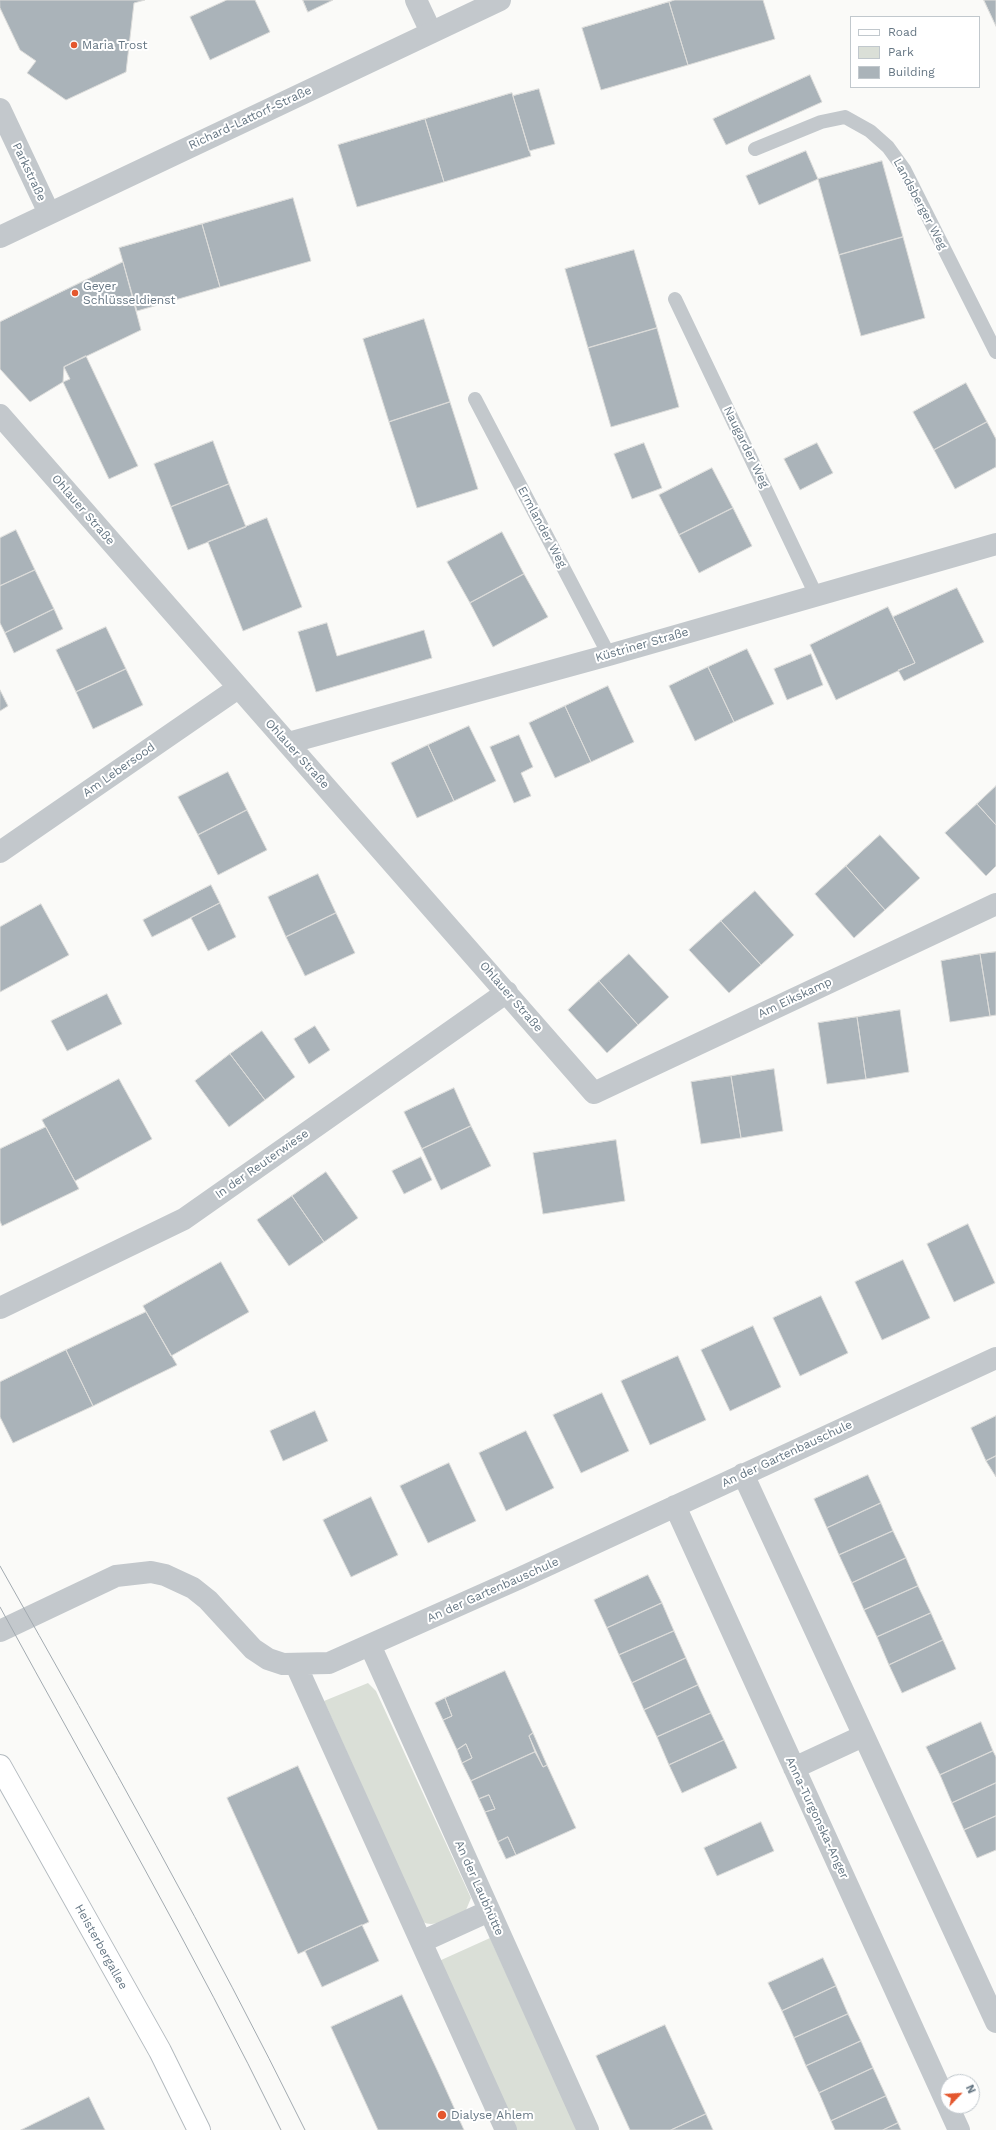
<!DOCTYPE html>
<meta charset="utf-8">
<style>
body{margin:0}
#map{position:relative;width:996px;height:2130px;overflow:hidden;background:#fafaf8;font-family:"Work Sans",sans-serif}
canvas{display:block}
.legend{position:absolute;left:850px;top:16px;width:130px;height:72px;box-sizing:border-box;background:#fff;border:1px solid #c1c8cd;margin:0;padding:5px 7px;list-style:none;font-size:12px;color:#657683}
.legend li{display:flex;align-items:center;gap:8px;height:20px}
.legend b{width:20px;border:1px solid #c1c8cd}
.north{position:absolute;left:940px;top:2074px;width:40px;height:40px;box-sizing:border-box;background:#fff;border:1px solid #c1c8cd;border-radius:50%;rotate:65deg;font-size:11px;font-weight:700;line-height:16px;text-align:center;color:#657683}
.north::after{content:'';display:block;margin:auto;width:14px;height:18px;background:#e4572e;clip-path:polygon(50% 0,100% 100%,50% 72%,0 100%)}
</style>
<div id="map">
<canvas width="996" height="2130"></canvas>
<ul class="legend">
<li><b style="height:5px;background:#fff"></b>Road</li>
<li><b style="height:11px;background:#dadfd7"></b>Park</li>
<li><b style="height:11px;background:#aab3b9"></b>Building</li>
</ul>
<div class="north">N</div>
</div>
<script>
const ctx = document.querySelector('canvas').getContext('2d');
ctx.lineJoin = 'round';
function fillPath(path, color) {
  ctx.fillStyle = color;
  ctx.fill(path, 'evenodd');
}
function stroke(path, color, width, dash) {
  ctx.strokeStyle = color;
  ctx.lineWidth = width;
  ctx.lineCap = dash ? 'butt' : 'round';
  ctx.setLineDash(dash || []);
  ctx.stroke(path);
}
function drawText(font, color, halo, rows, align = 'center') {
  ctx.font = font + ' "Work Sans",sans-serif';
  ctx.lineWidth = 4;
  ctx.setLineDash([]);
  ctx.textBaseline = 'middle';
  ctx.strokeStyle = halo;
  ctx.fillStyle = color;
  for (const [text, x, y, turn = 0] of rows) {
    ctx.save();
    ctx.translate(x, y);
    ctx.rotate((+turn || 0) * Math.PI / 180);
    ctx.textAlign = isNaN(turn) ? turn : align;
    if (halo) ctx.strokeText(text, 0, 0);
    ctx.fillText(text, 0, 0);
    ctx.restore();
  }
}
const green = new Path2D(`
 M 368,1683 L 376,1691 L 471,1898 L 466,1910 C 454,1915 436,1929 423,1922 L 324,1701 Z
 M 490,1938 L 577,2130 L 516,2130 L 439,1961 Z`);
const building = new Path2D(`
 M 0,0 L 145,0 L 134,3 L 126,72 L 66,100 L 27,73 L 36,61 L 20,50 L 0,8 Z
 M 227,0 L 255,0 L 270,32 L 210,60 L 190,17 Z
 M 303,0 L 333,0 L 308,12 Z
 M 675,0 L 763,0 L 775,39 L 688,65 L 669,2 Z
 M 984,0 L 996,0 L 996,26 Z
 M 669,2 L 688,65 L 601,90 L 582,28 Z
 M 810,75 L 822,102 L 726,145 L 713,119 Z
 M 539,89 L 555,144 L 529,151 L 513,96 Z
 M 512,93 L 531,156 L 444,182 L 425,119 Z
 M 425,119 L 444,182 L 357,207 L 338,145 Z
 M 806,151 L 818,179 L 759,205 L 746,176 Z
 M 882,161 L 903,237 L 839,255 L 818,179 Z
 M 293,198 L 311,261 L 220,287 L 202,224 Z
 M 202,224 L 220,287 L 137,311 L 119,248 Z
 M 903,237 L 925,318 L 861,336 L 839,255 Z
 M 634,250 L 657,328 L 588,348 L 565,269 Z
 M 123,262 L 141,330 L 64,367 L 63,382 L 30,402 L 0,369 L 0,322 Z
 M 424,319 L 450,402 L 389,422 L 363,339 Z
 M 657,328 L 679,407 L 611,427 L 588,348 Z
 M 86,356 L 138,466 L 109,479 L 63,382 L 70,379 L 64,367 Z
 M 966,383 L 987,422 L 934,450 L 913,412 Z
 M 450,402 L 478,489 L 417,508 L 389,422 Z
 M 987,422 L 996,439 L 996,467 L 955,489 L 934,450 Z
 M 213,441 L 229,484 L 171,507 L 154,464 Z
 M 644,443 L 662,488 L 632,499 L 614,454 Z
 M 817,443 L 833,473 L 800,490 L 784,459 Z
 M 712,468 L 733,508 L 679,535 L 659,495 Z
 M 229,484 L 246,527 L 188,550 L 171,507 Z
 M 733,508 L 752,546 L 699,573 L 679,535 Z
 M 267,518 L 302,607 L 243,631 L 208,542 Z
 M 16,530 L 35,570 L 0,586 L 0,538 Z
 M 502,532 L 524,574 L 470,603 L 447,562 Z
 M 35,570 L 54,609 L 5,633 L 0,623 L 0,586 Z
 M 524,574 L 548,617 L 493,647 L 470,603 Z
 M 957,588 L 984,642 L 904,681 L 898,670 L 915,663 L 893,617 Z
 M 888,607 L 915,663 L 836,700 L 810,645 Z
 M 54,609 L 63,629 L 14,653 L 5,633 Z
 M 327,623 L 337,656 L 424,630 L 432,658 L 316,692 L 298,632 Z
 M 106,627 L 126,669 L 76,692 L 56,650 Z
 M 747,649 L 774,704 L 734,722 L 708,667 Z
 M 811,654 L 823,685 L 787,700 L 774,669 Z
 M 708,667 L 734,722 L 695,741 L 669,686 Z
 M 126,669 L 143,705 L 93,729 L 76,692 Z
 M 608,686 L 634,742 L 591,762 L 565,706 Z
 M 0,690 L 8,706 L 0,711 Z
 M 565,706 L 591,762 L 555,778 L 529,723 Z
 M 469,726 L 496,781 L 454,801 L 428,745 Z
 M 519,735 L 533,767 L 521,773 L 531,796 L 514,803 L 490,747 Z
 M 428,745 L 454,801 L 417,818 L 391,763 Z
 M 228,772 L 247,810 L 198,835 L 178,797 Z
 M 996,786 L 996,825 L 977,804 Z
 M 977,804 L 996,825 L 996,866 L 986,876 L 945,833 Z
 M 247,810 L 267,850 L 218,875 L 198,835 Z
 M 880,835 L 920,878 L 885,910 L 846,866 Z
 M 846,866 L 885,910 L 854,938 L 815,894 Z
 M 318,874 L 336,913 L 286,937 L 268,897 Z
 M 211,885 L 220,903 L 152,937 L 143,920 Z
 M 755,891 L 794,935 L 761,965 L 721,921 Z
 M 220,903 L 236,937 L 208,951 L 191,918 Z
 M 41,904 L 69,955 L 0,992 L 0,927 Z
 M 336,913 L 355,953 L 305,976 L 286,937 Z
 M 721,921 L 761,965 L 729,993 L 689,950 Z
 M 996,952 L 996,1015 L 990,1016 L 980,954 Z
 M 629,954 L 669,997 L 638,1025 L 599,981 Z
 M 980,954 L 990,1016 L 950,1022 L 941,961 Z
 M 599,981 L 638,1025 L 607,1053 L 568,1010 Z
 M 107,994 L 122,1024 L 67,1051 L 51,1021 Z
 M 900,1010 L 909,1072 L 866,1079 L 857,1017 Z
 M 857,1017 L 866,1079 L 827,1084 L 818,1023 Z
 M 315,1026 L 330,1050 L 309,1064 L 294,1039 Z
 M 262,1031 L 295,1077 L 265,1100 L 230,1054 Z
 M 230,1054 L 265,1100 L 229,1127 L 195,1081 Z
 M 774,1069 L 783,1131 L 741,1138 L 731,1076 Z
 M 731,1076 L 741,1138 L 701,1144 L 691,1082 Z
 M 119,1079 L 152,1139 L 75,1181 L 42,1120 Z
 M 454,1088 L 471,1126 L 422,1149 L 404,1112 Z
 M 471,1126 L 491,1166 L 441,1190 L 422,1149 Z
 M 46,1127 L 79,1189 L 2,1226 L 0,1221 L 0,1149 Z
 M 616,1140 L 625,1201 L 543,1214 L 533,1153 Z
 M 421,1157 L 432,1180 L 404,1194 L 392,1171 Z
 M 326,1172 L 358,1218 L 324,1242 L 292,1196 Z
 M 292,1196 L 324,1242 L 289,1266 L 257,1220 Z
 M 968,1224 L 995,1283 L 954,1302 L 927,1244 Z
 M 903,1260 L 930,1318 L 882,1340 L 855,1282 Z
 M 221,1262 L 249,1312 L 171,1356 L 143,1306 Z
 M 821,1296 L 848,1353 L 800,1376 L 773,1318 Z
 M 146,1312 L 177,1365 L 93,1406 L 66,1350 Z
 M 753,1326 L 781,1387 L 730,1411 L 701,1350 Z
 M 66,1350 L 93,1406 L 13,1443 L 0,1417 L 0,1382 Z
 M 678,1356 L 706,1420 L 650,1445 L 621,1381 Z
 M 602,1393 L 629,1451 L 581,1473 L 553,1415 Z
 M 315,1411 L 328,1441 L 283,1461 L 270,1431 Z
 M 996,1416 L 996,1456 L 986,1461 L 971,1428 Z
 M 526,1431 L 554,1488 L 506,1511 L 479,1453 Z
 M 996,1456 L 996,1477 L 986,1461 Z
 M 449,1463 L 476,1521 L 428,1543 L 400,1486 Z
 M 868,1475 L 881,1503 L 827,1528 L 814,1499 Z
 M 371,1497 L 398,1555 L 351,1577 L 323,1520 Z
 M 881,1503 L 893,1531 L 839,1555 L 827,1528 Z
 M 893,1531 L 906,1558 L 852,1583 L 839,1555 Z
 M 906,1558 L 918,1586 L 864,1610 L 852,1583 Z
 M 648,1575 L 662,1603 L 607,1628 L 594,1600 Z
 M 918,1586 L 931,1613 L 877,1637 L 864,1610 Z
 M 662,1603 L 674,1631 L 619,1655 L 607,1628 Z
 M 931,1613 L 943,1640 L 889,1665 L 877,1637 Z
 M 674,1631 L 686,1658 L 632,1683 L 619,1655 Z
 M 943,1640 L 956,1669 L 902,1693 L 889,1665 Z
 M 686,1658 L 698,1685 L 644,1710 L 632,1683 Z
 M 505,1671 L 533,1733 L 529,1736 L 535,1752 L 471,1781 L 462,1763 L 472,1758 L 466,1744 L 457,1750 L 443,1720 L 452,1716 L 445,1698 Z
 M 698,1685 L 711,1713 L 657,1737 L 644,1710 Z
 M 445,1698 L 452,1716 L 443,1720 L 435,1703 Z
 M 711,1713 L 724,1740 L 669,1765 L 657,1737 Z
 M 981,1722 L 993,1751 L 940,1775 L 926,1747 Z
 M 533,1733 L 547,1765 L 543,1767 L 529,1736 Z
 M 724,1740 L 737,1768 L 682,1793 L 669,1765 Z
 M 466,1744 L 472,1758 L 462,1763 L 457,1750 Z
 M 993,1751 L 996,1757 L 996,1783 L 952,1803 L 940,1775 Z
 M 535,1752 L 543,1767 L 547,1765 L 576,1828 L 516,1855 L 508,1837 L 498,1842 L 485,1812 L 495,1809 L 489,1795 L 479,1799 L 471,1781 Z
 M 298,1766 L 369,1922 L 298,1954 L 227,1798 Z
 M 996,1783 L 996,1816 L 964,1830 L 952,1803 Z
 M 489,1795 L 495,1809 L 485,1812 L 479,1799 Z
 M 996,1816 L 996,1850 L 977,1858 L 964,1830 Z
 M 761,1822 L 774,1851 L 717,1876 L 704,1848 Z
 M 508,1837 L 516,1855 L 506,1859 L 498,1842 Z
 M 362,1925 L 379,1961 L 322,1987 L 305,1951 Z
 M 823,1958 L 836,1986 L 782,2011 L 768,1983 Z
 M 836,1986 L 848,2014 L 794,2038 L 782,2011 Z
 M 402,1995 L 438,2072 L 464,2130 L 378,2130 L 331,2027 Z
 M 848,2014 L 861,2041 L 806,2066 L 794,2038 Z
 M 665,2025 L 706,2114 L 671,2130 L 630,2130 L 596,2056 Z
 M 861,2041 L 873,2068 L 819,2093 L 806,2066 Z
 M 873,2068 L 886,2096 L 831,2121 L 819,2093 Z
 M 886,2096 L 898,2123 L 883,2130 L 835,2130 L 831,2121 Z
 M 89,2097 L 105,2130 L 21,2130 Z
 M 706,2114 L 713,2130 L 671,2130 Z
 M 898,2123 L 901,2130 L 883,2130 Z`);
const service = new Path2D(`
 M 755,149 L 821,122 L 845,117 L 870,131 L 888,147 L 904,169 L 996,352
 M 675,299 L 816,595
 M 475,399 L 609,655`);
const minor = new Path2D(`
 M 416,0 L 431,32
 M 0,109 L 49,213
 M 0,415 L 594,1093 L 996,904
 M 288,743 L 609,655 L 996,544
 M 0,852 L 238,688
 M 0,1308 L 184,1219 L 507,992
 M 743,1474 L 996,2022
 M 675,1506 L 959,2130
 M 0,1631 L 116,1576 L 151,1572 L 165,1575 L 193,1588 L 208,1600 L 253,1649 L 268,1659 L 283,1664 L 329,1663 L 520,1578 L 996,1358
 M 370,1645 L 588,2130
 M 296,1665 L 506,2130
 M 794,1768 L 863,1736
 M 421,1942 L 489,1911`);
const tertiary = new Path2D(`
 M 0,237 L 500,0`);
const secondary = new Path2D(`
 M 0,1766 L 160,2051 L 199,2130`);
const tram = new Path2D(`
 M 0,1566 C 105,1752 210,1938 305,2130
 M 0,1607 C 95,1781 194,1952 281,2130`);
const markers = [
 [74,45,4,"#e4572e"],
 [75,293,4,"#e4572e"],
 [442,2115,5,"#e4572e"]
];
const poiNames = [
 ["Maria Trost",82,45],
 ["Geyer",83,286],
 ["Schlüsseldienst",83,300],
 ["Dialyse Ahlem",451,2115]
];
const streetNames = [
 ["Richard-Lattorf-Straße",250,118,-25],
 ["Parkstraße",29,172,65],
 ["Landsberger Weg",920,204,62],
 ["Naugarder Weg",746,447,64],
 ["Ohlauer Straße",83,510,49],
 ["Ermlander Weg",542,527,62],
 ["Küstriner Straße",642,645,-16],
 ["Ohlauer Straße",297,754,48],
 ["Am Lebersood",119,770,-35],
 ["Ohlauer Straße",511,997,49],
 ["Am Eikskamp",795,998,-25],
 ["In der Reuterwiese",262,1164,-35],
 ["An der Gartenbauschule",787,1454,-25],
 ["An der Gartenbauschule",493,1590,-24],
 ["Anna-Turgonska-Anger",817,1818,65],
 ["An der Laubhütte",479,1888,66],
 ["Heisterbergallee",101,1947,61]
];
fillPath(green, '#dadfd7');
fillPath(building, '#aab3b9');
stroke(building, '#dcdcda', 1);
stroke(secondary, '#b3babf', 24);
stroke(service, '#c3c8cc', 14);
stroke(minor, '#c3c8cc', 22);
stroke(tertiary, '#c3c8cc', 22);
stroke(secondary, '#fff', 22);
stroke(tram, '#a2aab0', 1);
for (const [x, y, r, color] of markers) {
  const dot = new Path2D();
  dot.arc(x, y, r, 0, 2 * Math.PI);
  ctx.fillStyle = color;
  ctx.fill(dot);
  stroke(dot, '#fff', 1.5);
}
drawText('12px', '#657683', '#fff', poiNames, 'left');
drawText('12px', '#657683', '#fff', streetNames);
</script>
